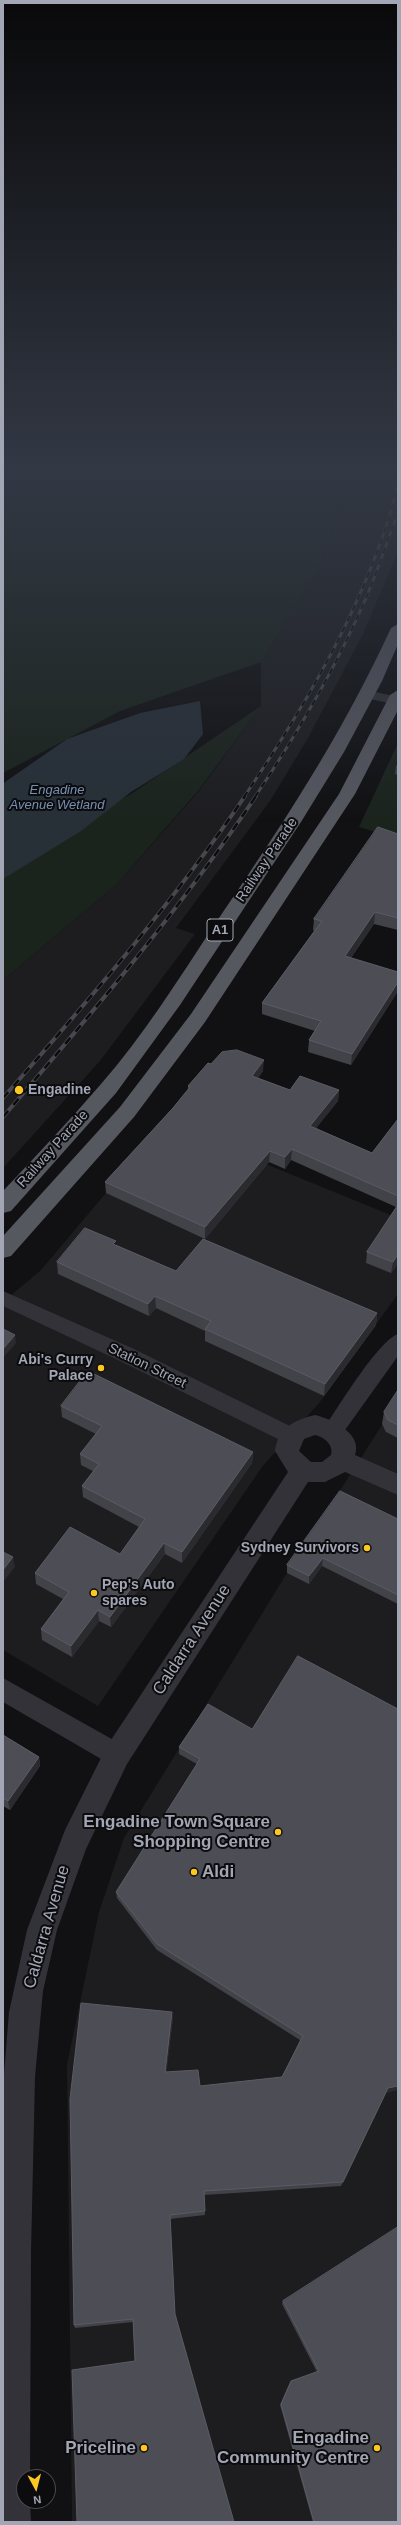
<!DOCTYPE html>
<style>
body{margin:0}
#map{position:relative;width:401px;height:2525px;overflow:hidden;background:#111113;font-family:Helvetica,sans-serif}
canvas{display:block}
.frame{position:absolute;inset:0;border:4px solid #a2a6b5;pointer-events:none}
.north{position:absolute;left:16px;top:2469px;width:40px;height:40px;box-sizing:border-box;background:#0c0c0e;border:1px solid #484a51;border-radius:50%;rotate:173deg;font-size:11px;font-weight:700;line-height:16px;text-align:center;color:#a2a6b5}
.north::after{content:'';display:block;margin:auto;width:14px;height:18px;background:#fcc720;clip-path:polygon(50% 0,100% 100%,50% 72%,0 100%)}
</style>
<div id="map">
<canvas width="401" height="2525"></canvas>
<div class="frame"></div>
<div class="north">N</div>
</div>
<script>
const ctx = document.querySelector('canvas').getContext('2d');
ctx.lineJoin = 'round';
function fillPath(path, color) {
  ctx.fillStyle = color;
  ctx.fill(path, 'evenodd');
}
function stroke(path, color, width, dash) {
  ctx.strokeStyle = color;
  ctx.lineWidth = width;
  ctx.lineCap = dash ? 'butt' : 'round';
  ctx.setLineDash(dash || []);
  ctx.stroke(path);
}
function drawText(font, color, halo, rows, align = 'center') {
  ctx.font = font + ' Helvetica,sans-serif';
  ctx.lineWidth = 4;
  ctx.setLineDash([]);
  ctx.textBaseline = 'middle';
  ctx.strokeStyle = halo;
  ctx.fillStyle = color;
  for (const [text, x, y, turn = 0] of rows) {
    ctx.save();
    ctx.translate(x, y);
    ctx.rotate((+turn || 0) * Math.PI / 180);
    ctx.textAlign = isNaN(turn) ? turn : align;
    if (halo) ctx.strokeText(text, 0, 0);
    ctx.fillText(text, 0, 0);
    ctx.restore();
  }
}
const built = new Path2D(`
 M 356,470 L 398,470 L 398,552 L 363,634 L 308,738 L 270,801 L 176,928 L 195,934 L 100,1061 L 3,1168 L 3,980 L 116,885 L 199,791 L 261,706 L 261,662 L 316,574 Z
 M 165,1123 L 398,1218 L 398,1294 L 320,1402 L 262,1467 L 98,1706 L 3,1650 L 3,1302 L 41,1270 Z
 M 398,1400 L 398,2522 L 72,2522 L 67,2064 L 99,1912 L 124,1838 L 287,1573 Z`);
const green = new Path2D(`
 M 3,470 L 356,470 L 316,574 L 261,662 L 120,711 L 3,773 Z
 M 261,706 L 198,791 L 116,885 L 3,980 L 3,861 L 131,794 Z
 M 398,743 L 398,839 L 359,827 Z`);
const water = new Path2D(`
 M 200,701 L 203,734 L 184,759 L 131,792 L 81,831 L 3,879 L 3,784 L 5,782 L 67,739 L 140,713 Z`);
const minor = new Path2D(`
 M 366,690 L 398,697 L 398,705 L 361,697 L 359,694 Z
 M 3,1291 L 134,1349 L 298,1430 L 301,1436 L 298,1442 L 291,1445 L 284,1442 L 120,1361 L 3,1306 Z
 M 398,1334 L 398,1356 L 340,1437 L 333,1440 L 326,1437 L 323,1431 L 326,1425 C 339,1406 379,1340 398,1334 Z
 M 3,1678 L 126,1747 L 129,1755 L 126,1763 L 117,1767 L 108,1763 L 3,1702 Z`);
const tertiary = new Path2D(`
 M 315,1415 C 331,1419 363,1433 355,1455 L 398,1474 L 398,1495 L 345,1472 L 325,1482 L 308,1482 L 127,1764 L 86,1849 L 57,1930 L 43,1991 L 35,2077 L 31,2253 L 30,2477 L 24,2477 L 24,2501 L 30,2501 L 31,2522 L 3,2522 L 3,2087 L 9,2012 L 27,1930 L 65,1830 L 107,1746 L 288,1472 L 275,1451 C 278,1428 294,1420 315,1415 ZM 315,1435 C 324,1437 334,1445 331,1455 L 322,1462 L 311,1462 L 299,1451 L 304,1439 Z`);
const trunk = new Path2D(`
 M 398,624 L 398,644 L 382,681 L 344,752 L 301,822 L 180,1005 L 116,1093 L 11,1211 L 3,1213 L 3,1191 C 36,1156 69,1121 101,1084 C 143,1036 178,980 213,927 C 280,828 341,737 391,628 Z
 M 398,690 L 398,710 L 355,794 L 205,1022 L 134,1117 L 11,1256 L 3,1258 L 3,1236 L 120,1107 L 191,1014 L 339,794 L 390,695 Z`);
const railFar1 = new Path2D(`
 M 244,797 C 308,702 369,598 398,486
 M 255,797 C 297,734 336,668 366,598 C 378,570 387,541 398,513`);
const rail = new Path2D(`
 M 3,1098 C 88,1001 173,903 245,796
 M 3,1117 C 92,1013 180,910 256,796`);
const wall = new Path2D(`
 M 398,764 L 398,775 L 395,774 L 396,766 Z
 M 398,834 L 398,930 L 374,924 L 351,958 L 398,972 L 398,991 L 351,1065 L 308,1052 L 309,1040 L 315,1031 L 262,1014 L 262,1003 L 314,931 L 313,930 L 314,919 Z
 M 211,1064 L 263,1071 L 258,1078 L 290,1090 L 339,1090 L 338,1101 L 316,1128 L 372,1153 L 398,1119 L 398,1263 L 391,1273 L 366,1263 L 367,1252 L 396,1207 L 291,1160 L 285,1169 L 269,1162 L 205,1239 L 106,1193 L 105,1182 L 173,1108 L 188,1090 L 188,1086 Z
 M 116,1245 L 176,1271 L 377,1313 L 376,1325 L 324,1396 L 205,1341 L 205,1331 L 156,1308 L 149,1316 L 58,1274 L 57,1262 Z
 M 398,1390 L 398,1438 L 386,1432 L 382,1424 L 384,1412 Z
 M 61,1406 L 253,1452 L 252,1463 L 182,1563 L 165,1554 L 111,1627 L 99,1621 L 72,1657 L 42,1640 L 41,1629 L 63,1599 L 36,1584 L 35,1573 L 120,1554 L 139,1527 L 83,1497 L 82,1486 L 93,1471 L 81,1465 L 80,1454 L 96,1434 L 62,1417 Z
 M 398,1519 L 398,1604 L 322,1566 L 309,1584 L 287,1573 L 287,1565 Z
 M 208,1704 L 386,2093 L 341,2186 L 204,2195 L 205,2215 L 170,2219 L 135,2361 L 133,2322 L 75,2328 L 74,2325 L 173,2018 L 166,2072 L 200,2086 L 282,2077 L 300,2040 L 157,1950 L 117,1898 L 116,1892 L 197,1764 L 179,1754 L 179,1747 Z
 M 3,1735 L 39,1757 L 40,1766 L 10,1810 L 3,1806 Z
 M 283,2301 L 398,2522 L 313,2522 L 280,2405 L 291,2381 L 317,2372 L 282,2304 Z`);
const shadedWall = new Path2D(`
 M 375,912 L 374,924 L 344,968 L 345,956 Z
 M 398,982 L 398,991 L 351,1065 L 352,1054 Z
 M 264,1060 L 263,1071 L 251,1087 L 252,1076 Z
 M 339,1090 L 338,1101 L 309,1137 L 310,1126 Z
 M 292,1149 L 291,1160 L 285,1169 L 285,1157 Z
 M 270,1151 L 269,1162 L 205,1239 L 205,1227 Z
 M 398,1254 L 398,1263 L 391,1273 L 393,1262 Z
 M 155,1296 L 156,1308 L 149,1316 L 148,1304 Z
 M 377,1313 L 376,1325 L 324,1396 L 325,1384 Z
 M 15,1335 L 16,1343 L 3,1358 L 3,1349 Z
 M 253,1452 L 252,1463 L 182,1563 L 182,1552 Z
 M 164,1543 L 165,1554 L 111,1627 L 110,1617 Z
 M 13,1557 L 15,1567 L 3,1582 L 3,1570 Z
 M 323,1558 L 322,1566 L 309,1584 L 309,1576 Z
 M 98,1610 L 99,1621 L 72,1657 L 71,1646 Z
 M 39,1757 L 40,1766 L 10,1810 L 8,1801 Z
 M 172,2012 L 173,2018 L 166,2077 L 165,2072 Z
 M 398,2086 L 398,2090 L 386,2093 L 341,2186 L 343,2182 L 388,2088 Z`);
const building = new Path2D(`
 M 378,827 L 398,834 L 398,918 L 375,912 L 345,956 L 398,972 L 398,982 L 352,1054 L 309,1040 L 321,1021 L 262,1003 L 322,921 L 314,919 Z
 M 237,1050 L 264,1060 L 252,1076 L 290,1090 L 300,1076 L 339,1090 L 310,1126 L 372,1153 L 398,1119 L 398,1196 L 292,1149 L 285,1157 L 270,1151 L 205,1227 L 105,1182 L 173,1108 L 190,1087 L 188,1086 L 208,1063 L 211,1064 L 222,1052 Z
 M 398,1205 L 398,1254 L 393,1262 L 367,1252 Z
 M 85,1228 L 116,1241 L 113,1244 L 176,1271 L 203,1239 L 377,1313 L 325,1384 L 205,1329 L 211,1321 L 155,1296 L 148,1304 L 57,1262 Z
 M 3,1329 L 15,1335 L 3,1349 Z
 M 88,1371 L 253,1452 L 182,1552 L 164,1543 L 110,1617 L 98,1610 L 71,1646 L 41,1629 L 69,1592 L 35,1573 L 70,1527 L 120,1554 L 145,1519 L 82,1486 L 99,1464 L 80,1454 L 102,1426 L 61,1406 Z
 M 398,1390 L 398,1425 L 388,1420 L 384,1412 Z
 M 340,1491 L 398,1519 L 398,1595 L 323,1558 L 309,1576 L 287,1565 Z
 M 3,1552 L 13,1557 L 3,1570 Z
 M 298,1656 L 398,1709 L 398,2086 L 388,2088 L 343,2182 L 204,2191 L 205,2211 L 170,2215 L 175,2314 L 234,2522 L 77,2522 L 72,2370 L 135,2361 L 133,2319 L 74,2325 L 70,2099 L 81,2003 L 172,2012 L 165,2072 L 198,2070 L 200,2086 L 282,2077 L 303,2036 L 157,1944 L 116,1892 L 200,1759 L 179,1747 L 208,1704 L 252,1729 Z
 M 3,1735 L 39,1757 L 8,1801 L 3,1798 Z
 M 398,2227 L 398,2522 L 314,2522 L 281,2404 L 291,2381 L 319,2371 L 283,2301 Z`);
const markers = [
 [19,1090,5,"#fcc720"],
 [101,1368,4,"#fcc720"],
 [367,1548,4,"#fcc720"],
 [94,1593,4,"#fcc720"],
 [278,1832,4,"#fcc720"],
 [194,1872,4,"#fcc720"],
 [144,2448,4,"#fcc720"],
 [377,2448,4,"#fcc720"]
];
const farWaternames = [
 ["Engadine",57,790],
 ["Avenue Wetland",57,805]
];
const shields = [
 [220,930,26]
];
const shieldNames = [
 ["A1",220,930]
];
const streetNames = [
 ["Railway Parade",267,860,-56],
 ["Railway Parade",53,1149,-48],
 ["Station Street",147,1366,26]
];
const poiNames = [
 ["Engadine",28,1090],
 ["Abi's Curry",93,1360,"right"],
 ["Palace",93,1376,"right"],
 ["Sydney Survivors",359,1548,"right"],
 ["Pep's Auto",102,1585],
 ["spares",102,1601]
];
const nearStreetnames = [
 ["Caldarra Avenue",192,1640,-57],
 ["Caldarra Avenue",47,1927,-74]
];
const nearPoinames = [
 ["Engadine Town Square",270,1822],
 ["Shopping Centre",270,1842],
 ["Aldi",202,1872,"left"],
 ["Engadine",369,2438],
 ["Community Centre",369,2458],
 ["Priceline",136,2448]
];
fillPath(built, '#1d1d20');
fillPath(green, '#1b231d');
fillPath(water, '#272f37');
fillPath(minor, '#323238');
fillPath(tertiary, '#323238');
fillPath(trunk, '#565860');
stroke(railFar1, '#47484f', 3);
stroke(rail, '#47484f', 4);
stroke(railFar1, '#0c0c0e', 2, [6]);
stroke(rail, '#0c0c0e', 2.5, [8]);
fillPath(wall, '#424249');
fillPath(shadedWall, '#2a2a2f');
fillPath(building, '#4d4d55');
stroke(building, '#5a5b64', 1);
const sky = ctx.createLinearGradient(0, 0, 0, 823);
sky.addColorStop(0, '#09090a');
sky.addColorStop(0.57, '#323844');
sky.addColorStop(1, '#32384400');
ctx.fillStyle = sky;
ctx.fillRect(0, 0, 401, 823);
for (const [x, y, r, color] of markers) {
  const dot = new Path2D();
  dot.arc(x, y, r, 0, 2 * Math.PI);
  ctx.fillStyle = color;
  ctx.fill(dot);
  stroke(dot, '#0c0c0e', 1.5);
}
drawText('italic 13px', '#7690b2', '#0c0c0e', farWaternames);
for (const [x, y, w] of shields) {
  const box = new Path2D();
  box.roundRect(x - w / 2, y - 11, w, 22, 3);
  ctx.fillStyle = '#0c0c0e';
  ctx.fill(box);
  stroke(box, '#a2a6b5', 1);
}
drawText('bold 13px', '#a2a6b5', null, shieldNames);
drawText('14px', '#a2a6b5', '#0c0c0e', streetNames);
drawText('bold 14px', '#a2a6b5', '#0c0c0e', poiNames, 'left');
drawText('17px', '#a2a6b5', '#0c0c0e', nearStreetnames);
drawText('bold 17px', '#a2a6b5', '#0c0c0e', nearPoinames, 'right');
</script>
